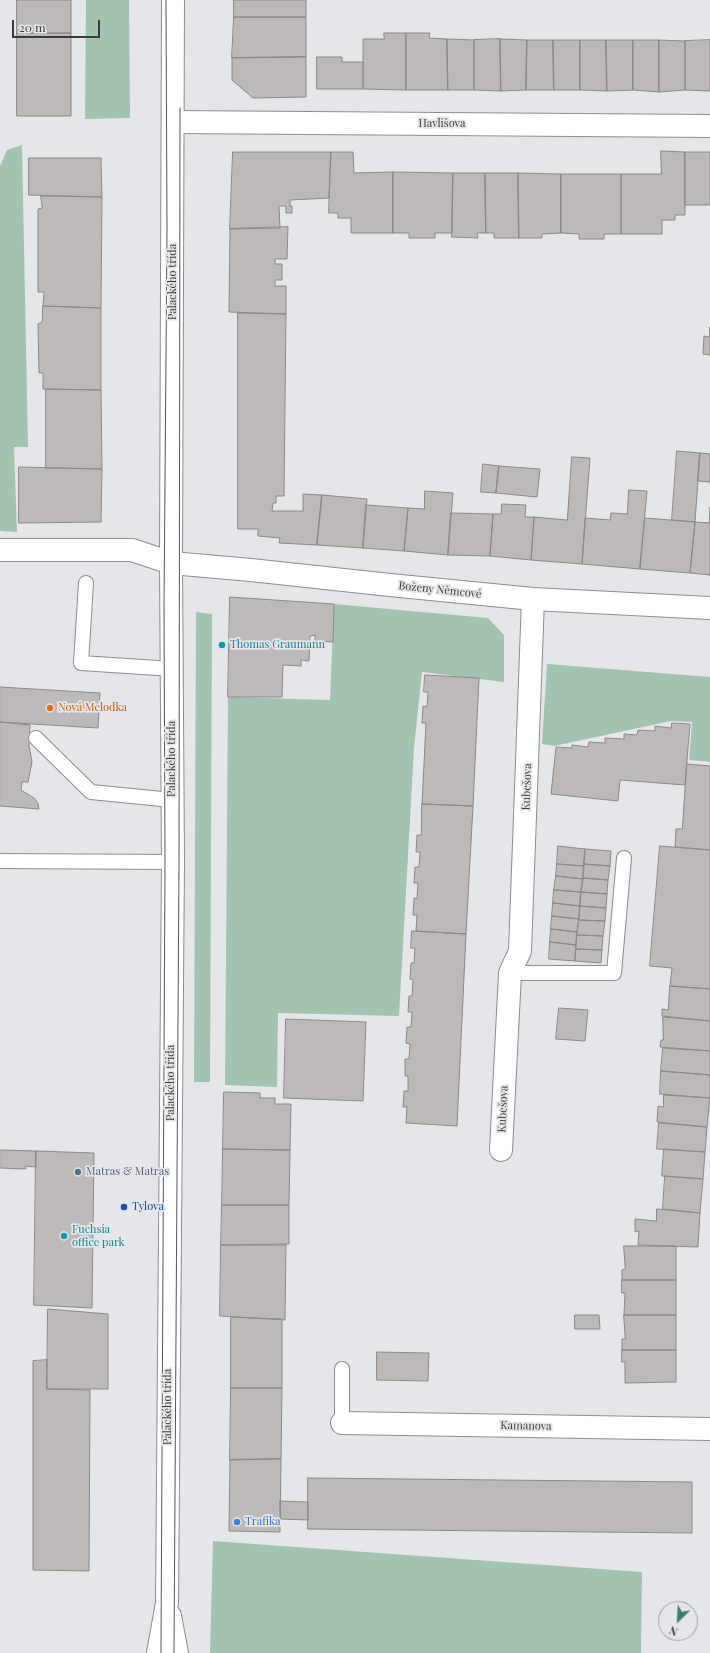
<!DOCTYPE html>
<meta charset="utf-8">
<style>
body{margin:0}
#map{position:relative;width:710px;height:1653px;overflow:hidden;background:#e5e6e9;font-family:"Playfair Display",serif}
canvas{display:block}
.north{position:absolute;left:658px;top:1601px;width:40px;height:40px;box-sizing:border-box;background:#e5e6e9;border:1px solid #a1a1a3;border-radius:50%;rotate:204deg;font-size:11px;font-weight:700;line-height:16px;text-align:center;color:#3a3a3b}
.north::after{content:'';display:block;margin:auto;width:14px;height:18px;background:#3d7e6e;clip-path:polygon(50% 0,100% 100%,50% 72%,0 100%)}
.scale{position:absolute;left:12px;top:20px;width:88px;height:18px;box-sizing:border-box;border:2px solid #3a3a3b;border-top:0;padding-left:5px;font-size:12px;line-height:14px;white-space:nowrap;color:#3a3a3b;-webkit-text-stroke:3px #e5e6e9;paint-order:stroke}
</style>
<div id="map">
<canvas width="710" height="1653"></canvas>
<div class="north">N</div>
<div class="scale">20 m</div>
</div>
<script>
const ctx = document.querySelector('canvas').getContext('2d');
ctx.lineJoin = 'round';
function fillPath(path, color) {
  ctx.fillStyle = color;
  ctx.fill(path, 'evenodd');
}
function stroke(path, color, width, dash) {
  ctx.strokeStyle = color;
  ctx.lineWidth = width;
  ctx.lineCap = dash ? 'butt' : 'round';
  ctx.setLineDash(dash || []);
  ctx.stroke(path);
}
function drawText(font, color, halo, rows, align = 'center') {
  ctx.font = font + ' "Playfair Display",serif';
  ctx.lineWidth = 3.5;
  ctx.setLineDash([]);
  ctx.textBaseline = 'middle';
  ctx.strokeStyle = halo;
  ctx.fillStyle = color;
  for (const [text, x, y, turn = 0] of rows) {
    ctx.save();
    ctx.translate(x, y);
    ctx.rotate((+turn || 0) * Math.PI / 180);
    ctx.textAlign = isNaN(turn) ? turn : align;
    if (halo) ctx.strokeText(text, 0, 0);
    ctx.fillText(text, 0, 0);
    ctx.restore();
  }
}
const green = new Path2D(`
 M 86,0 L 129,0 L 130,118 L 85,119 Z
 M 22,145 L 28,447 L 14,447 L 17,532 L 0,531 L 0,166 L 7,150 Z
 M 334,604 L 488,618 L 504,635 L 504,682 L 422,672 L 414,748 L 399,1016 L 278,1013 L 277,1087 L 225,1085 L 228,697 L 330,700 Z
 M 196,612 L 212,614 L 210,1082 L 194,1082 Z
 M 547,664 L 710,677 L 710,762 L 689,760 L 692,722 L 671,721 L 554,746 L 542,744 Z
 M 213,1541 L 642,1572 L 641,1653 L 210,1653 Z`);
const building = new Path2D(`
 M 17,0 L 71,0 L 71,33 L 17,33 Z
 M 234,0 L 306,0 L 306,17 L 234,17 Z
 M 234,17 L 306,17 L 306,57 L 232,58 Z
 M 17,33 L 71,33 L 71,116 L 17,116 Z
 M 384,33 L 406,33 L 406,90 L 363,89 L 363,39 L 384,39 Z
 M 406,33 L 430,33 L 429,38 L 447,39 L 448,90 L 406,90 Z
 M 447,39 L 474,40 L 474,90 L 448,90 Z
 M 500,39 L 501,91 L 474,90 L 474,40 Z
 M 500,39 L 527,40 L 526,90 L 501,91 Z
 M 527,40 L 553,40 L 554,90 L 526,90 Z
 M 553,40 L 580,40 L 580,90 L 554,90 Z
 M 580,40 L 606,40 L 607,91 L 580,90 Z
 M 606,40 L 633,40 L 633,90 L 607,91 Z
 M 633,40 L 659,40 L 659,92 L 633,90 Z
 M 659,40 L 685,41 L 685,90 L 659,92 Z
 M 710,40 L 710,91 L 685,90 L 685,41 Z
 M 306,57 L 306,97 L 253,98 L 232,80 L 232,58 Z
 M 317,57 L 342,57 L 342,62 L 363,62 L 363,89 L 317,89 Z
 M 661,151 L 685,152 L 685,215 L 675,215 L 675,220 L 662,220 L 662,234 L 621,234 L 621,174 L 661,174 Z
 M 233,152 L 331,152 L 329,198 L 290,200 L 290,206 L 292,206 L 292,213 L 286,213 L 286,206 L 279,206 L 280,228 L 230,229 Z
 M 331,152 L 353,152 L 354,173 L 393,172 L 393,233 L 351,233 L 351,218 L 338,218 L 338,213 L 329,213 Z
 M 685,152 L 710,152 L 710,205 L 685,205 Z
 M 29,158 L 101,158 L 102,197 L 29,195 Z
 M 393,172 L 453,173 L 452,233 L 435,233 L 435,238 L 409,238 L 409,233 L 393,233 Z
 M 453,173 L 485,173 L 486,233 L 477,233 L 478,238 L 452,237 Z
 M 485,173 L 518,173 L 519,238 L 494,238 L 494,233 L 486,233 Z
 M 518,173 L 561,174 L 561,233 L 542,234 L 542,238 L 519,238 Z
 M 561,174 L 621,174 L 621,234 L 604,234 L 604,239 L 579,239 L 579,234 L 561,233 Z
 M 41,196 L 102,197 L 101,308 L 43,306 L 44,292 L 38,292 L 38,209 L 42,208 Z
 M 288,227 L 287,259 L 275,259 L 275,264 L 282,264 L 282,280 L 275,280 L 275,286 L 286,286 L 286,314 L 229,312 L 230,229 Z
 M 43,306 L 101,308 L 101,390 L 43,389 L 43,373 L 39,373 L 38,324 L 42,322 Z
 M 238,313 L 286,314 L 284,496 L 276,496 L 276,503 L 273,503 L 272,511 L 303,511 L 303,494 L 322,495 L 317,545 L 279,543 L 280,538 L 258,536 L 258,529 L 238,529 Z
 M 710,327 L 710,355 L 703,354 L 704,336 L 709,337 Z
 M 46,389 L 101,390 L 102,469 L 46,468 Z
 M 677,451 L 700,453 L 695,522 L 672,520 Z
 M 700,453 L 710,454 L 710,482 L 698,481 Z
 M 572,457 L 590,458 L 582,564 L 531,560 L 534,517 L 567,520 Z
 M 483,464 L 499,466 L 496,493 L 481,492 Z
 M 499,466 L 540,469 L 537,497 L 496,493 Z
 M 19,467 L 102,469 L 101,522 L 19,523 Z
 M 629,490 L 647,491 L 640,569 L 582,564 L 585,518 L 610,520 L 611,513 L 627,514 Z
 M 425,491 L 453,493 L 448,555 L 404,551 L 408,508 L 424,509 Z
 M 322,495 L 367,499 L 363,548 L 317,545 Z
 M 502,504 L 526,505 L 525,517 L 534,517 L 531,560 L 490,556 L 493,514 L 501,514 Z
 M 366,505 L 408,508 L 404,551 L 363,548 Z
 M 710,507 L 710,575 L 690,573 L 695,522 L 709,523 Z
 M 451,513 L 493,514 L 490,556 L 448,555 Z
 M 645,518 L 695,522 L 690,573 L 640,569 Z
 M 230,597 L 334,604 L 333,642 L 315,641 L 315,635 L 310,636 L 309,661 L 301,660 L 301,666 L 283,665 L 282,697 L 228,697 Z
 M 425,675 L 479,678 L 473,806 L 422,804 L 426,723 L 422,723 L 423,706 L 427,707 L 428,692 L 424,692 Z
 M 0,687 L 100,693 L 98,728 L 0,722 Z
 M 0,722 L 30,725 L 29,745 L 32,762 L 28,782 L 22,782 L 21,790 L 34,798 L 38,803 L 39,809 L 0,806 Z
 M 672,723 L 690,724 L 685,785 L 620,780 L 618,801 L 551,794 L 556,747 L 572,748 L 572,745 L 588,747 L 589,742 L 605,743 L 605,738 L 624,739 L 624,734 L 637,735 L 638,730 L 655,731 L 655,726 L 671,728 Z
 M 687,764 L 710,766 L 710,850 L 675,847 L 676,829 L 682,829 Z
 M 422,804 L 473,806 L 466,934 L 416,931 L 417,915 L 413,915 L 414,898 L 417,899 L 418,883 L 414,883 L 415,867 L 419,867 L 420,852 L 416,852 L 417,835 L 421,835 Z
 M 558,846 L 585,849 L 584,866 L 557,864 Z
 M 660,846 L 710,850 L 710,989 L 670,986 L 672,968 L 650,966 Z
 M 585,849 L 611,851 L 610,866 L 584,864 Z
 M 557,864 L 584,866 L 583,879 L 556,876 Z
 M 584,864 L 610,866 L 608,880 L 583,878 Z
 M 556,876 L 583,879 L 581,892 L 554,890 Z
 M 583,878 L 608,880 L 607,894 L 581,892 Z
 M 554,890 L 581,892 L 580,906 L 553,903 Z
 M 581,892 L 607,894 L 606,908 L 580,906 Z
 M 553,903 L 580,906 L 579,919 L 552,916 Z
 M 580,906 L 606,908 L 605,921 L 579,920 Z
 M 552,916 L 579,919 L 577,932 L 551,929 Z
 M 579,920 L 605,921 L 603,936 L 577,935 Z
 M 551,929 L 577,932 L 576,945 L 550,942 Z
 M 412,931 L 466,934 L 457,1126 L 406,1123 L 407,1107 L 403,1107 L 404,1091 L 408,1091 L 408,1076 L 405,1076 L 405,1059 L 409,1059 L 410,1044 L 406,1043 L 407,1027 L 411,1027 L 412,1012 L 408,1012 L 409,996 L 412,996 L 413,980 L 410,979 L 411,963 L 414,963 L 415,948 L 411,948 Z
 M 577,935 L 603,936 L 602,950 L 576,949 Z
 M 550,942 L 576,945 L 575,961 L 549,959 Z
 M 576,949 L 602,950 L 601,963 L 575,961 Z
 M 670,986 L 710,989 L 710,1021 L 662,1016 L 662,1009 L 668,1010 Z
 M 559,1008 L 588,1010 L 585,1041 L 556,1039 Z
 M 663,1017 L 710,1021 L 710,1051 L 660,1047 L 661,1040 L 663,1040 Z
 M 286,1019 L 366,1022 L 363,1101 L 284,1098 Z
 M 663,1048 L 710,1051 L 710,1075 L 661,1071 Z
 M 661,1071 L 710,1075 L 710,1098 L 660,1094 Z
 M 224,1092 L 260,1093 L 260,1098 L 275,1098 L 275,1104 L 291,1104 L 290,1150 L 223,1149 Z
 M 664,1095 L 710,1098 L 707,1127 L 657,1122 L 658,1106 L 663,1107 Z
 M 659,1123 L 707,1127 L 705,1152 L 657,1149 Z
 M 223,1149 L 290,1150 L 289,1205 L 222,1205 Z
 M 664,1149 L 705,1152 L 703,1179 L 662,1176 Z
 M 0,1150 L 36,1151 L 36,1167 L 25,1166 L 26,1169 L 0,1168 Z
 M 36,1151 L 94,1153 L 92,1308 L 34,1305 Z
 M 665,1176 L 703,1179 L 700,1213 L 663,1209 Z
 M 222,1205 L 289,1205 L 289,1244 L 221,1245 Z
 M 657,1209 L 700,1213 L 698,1247 L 638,1245 L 639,1231 L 635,1232 L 635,1219 L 656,1221 Z
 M 221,1245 L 286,1245 L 285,1320 L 220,1316 Z
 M 624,1246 L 676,1246 L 676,1280 L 622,1280 L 622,1270 L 625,1269 Z
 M 622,1280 L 676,1280 L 676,1315 L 624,1315 L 625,1293 L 622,1293 Z
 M 48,1309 L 108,1314 L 108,1389 L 47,1389 Z
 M 575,1315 L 599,1315 L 600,1329 L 575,1329 Z
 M 624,1315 L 676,1315 L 676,1350 L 622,1350 L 622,1339 L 625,1339 Z
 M 231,1317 L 282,1319 L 282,1388 L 231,1388 Z
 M 622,1350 L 676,1350 L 676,1382 L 625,1383 L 625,1362 L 622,1362 Z
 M 377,1352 L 429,1353 L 428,1381 L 377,1380 Z
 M 47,1360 L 47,1389 L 90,1390 L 89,1571 L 33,1570 L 33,1361 Z
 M 231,1388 L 282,1388 L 281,1459 L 230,1460 Z
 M 281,1459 L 280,1532 L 229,1531 L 230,1460 Z
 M 308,1478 L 692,1482 L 692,1533 L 308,1529 Z
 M 280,1501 L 308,1502 L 308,1520 L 281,1519 Z`);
const service = new Path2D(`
 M 86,583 L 81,663 L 173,669
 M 36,738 L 91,792 L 172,800
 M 0,861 L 173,862
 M 510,973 L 614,973 L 624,858
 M 342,1423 L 342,1369`);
const minor = new Path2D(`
 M 174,122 L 710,126
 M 0,550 L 132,550 L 171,563 L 251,570 L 390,585 L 533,599 L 710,608
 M 501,1150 L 510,973 L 520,951 L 533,599
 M 342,1423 L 710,1429`);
const tertiary = new Path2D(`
 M 170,1616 L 177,1653
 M 158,1653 L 167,1603 L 173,862 L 171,563 L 173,0`);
const tram = new Path2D(`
 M 161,1653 L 165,862 L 164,606 L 167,231 L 166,0
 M 174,1653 L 179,862 L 180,108`);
const markers = [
 [222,645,4,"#0f9aa8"],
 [50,708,4,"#e8710a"],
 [78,1172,4,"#5c6f8a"],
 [124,1207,4,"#1a4fb4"],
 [64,1236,4,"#0f9aa8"],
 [237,1522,4,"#3f7fe0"]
];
const streetNames = [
 ["Havlišova",442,124],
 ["Palackého třída",173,282,-90],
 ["Boženy Němcové",440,590,6],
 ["Palackého třída",172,759,-90],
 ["Kubešova",527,787,-88],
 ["Palackého třída",171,1083,-90],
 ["Kubešova",503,1109,-87],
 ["Palackého třída",168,1407,-90],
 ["Kamanova",526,1426,1]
];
const cultureNames = [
 ["Thomas Graumann",230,645],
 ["Fuchsia",72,1230],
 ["office park",72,1243]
];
const foodNames = [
 ["Nová Melodka",58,708]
];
const serviceNames = [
 ["Matras & Matras",86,1172]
];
const transitNames = [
 ["Tylova",132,1207]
];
const shopNames = [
 ["Trafika",245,1522]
];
fillPath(green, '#a2c3b0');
fillPath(building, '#bdb9b9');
stroke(building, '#8c8887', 1);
stroke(service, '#8d8d91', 16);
stroke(minor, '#8d8d91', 24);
stroke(tertiary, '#8d8d91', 24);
stroke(service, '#fff', 14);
stroke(minor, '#fff', 22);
stroke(tertiary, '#fff', 22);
stroke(tram, '#565658', 1);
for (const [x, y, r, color] of markers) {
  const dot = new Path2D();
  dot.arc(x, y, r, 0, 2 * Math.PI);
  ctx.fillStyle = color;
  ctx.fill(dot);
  stroke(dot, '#e5e6e9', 1.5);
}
drawText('11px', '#3a3a3b', '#e5e6e9', streetNames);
drawText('11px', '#0d838f', '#e5e6e9', cultureNames, 'left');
drawText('11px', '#c56008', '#e5e6e9', foodNames, 'left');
drawText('11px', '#4e5e75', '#e5e6e9', serviceNames, 'left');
drawText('11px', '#164399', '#e5e6e9', transitNames, 'left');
drawText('11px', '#366cbe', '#e5e6e9', shopNames, 'left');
</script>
